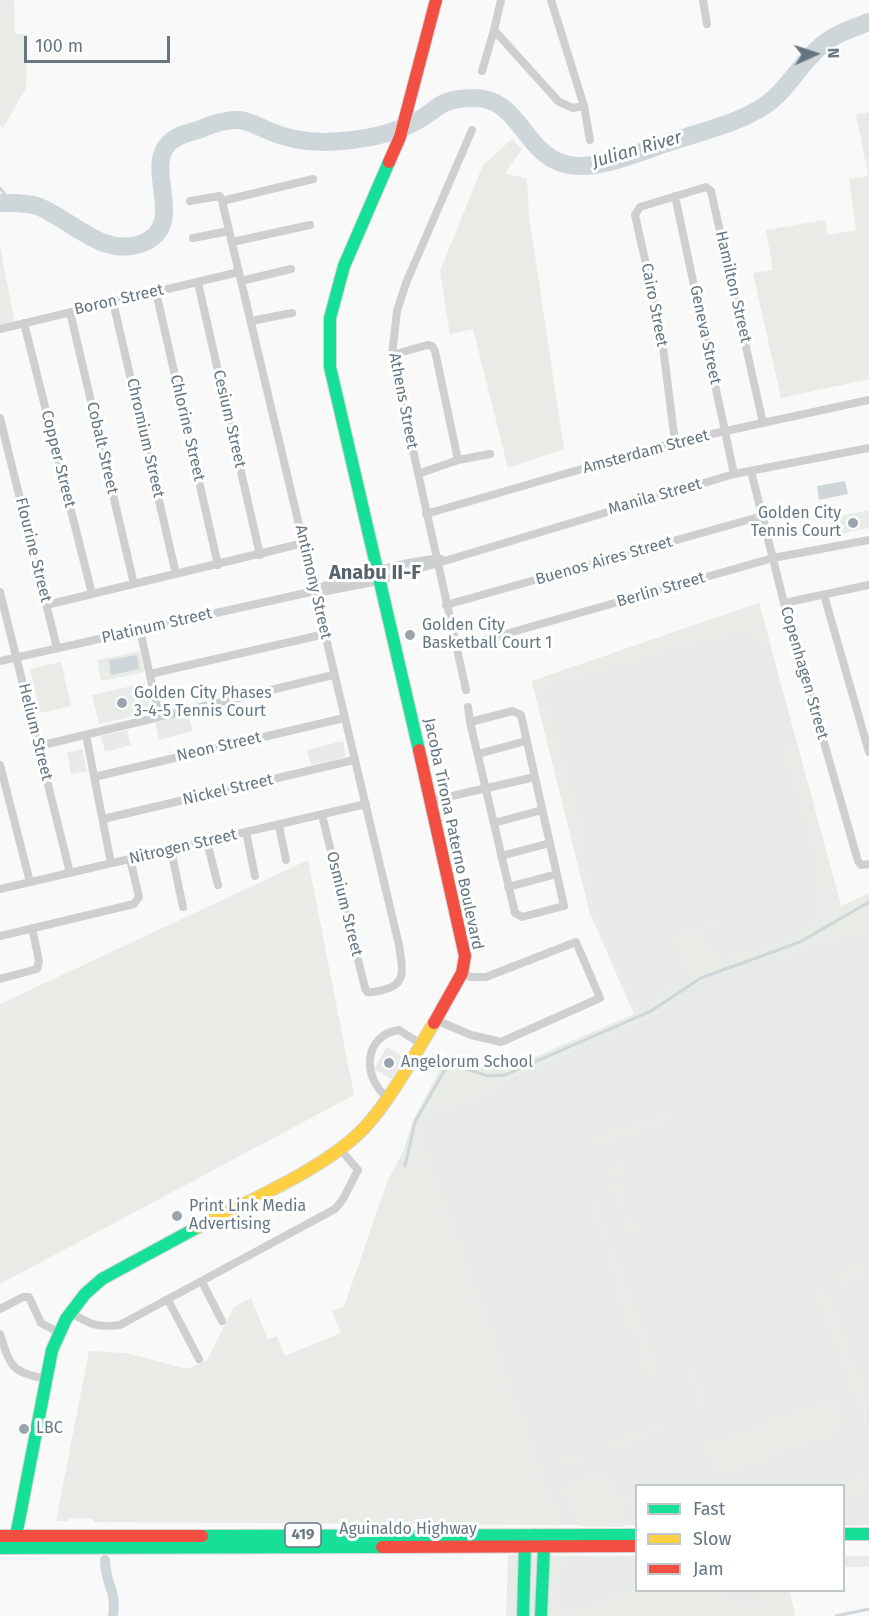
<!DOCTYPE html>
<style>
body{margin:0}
#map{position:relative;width:869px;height:1616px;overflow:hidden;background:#f9f9f9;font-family:"Fira Sans",sans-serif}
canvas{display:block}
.legend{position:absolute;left:635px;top:1484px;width:210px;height:108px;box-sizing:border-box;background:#fff;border:2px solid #c1c8cd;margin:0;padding:8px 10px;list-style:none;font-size:18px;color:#657683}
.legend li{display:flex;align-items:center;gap:12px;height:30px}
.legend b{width:30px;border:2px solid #c1c8cd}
.north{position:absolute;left:785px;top:24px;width:60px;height:60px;-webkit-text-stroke:4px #fff;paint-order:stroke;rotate:87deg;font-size:16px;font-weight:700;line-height:24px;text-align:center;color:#657683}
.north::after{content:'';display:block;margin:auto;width:21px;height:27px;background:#657683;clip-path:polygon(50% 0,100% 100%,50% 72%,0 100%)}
.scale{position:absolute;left:24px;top:36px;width:146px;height:27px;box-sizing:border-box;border:3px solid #657683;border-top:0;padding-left:8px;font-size:18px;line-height:21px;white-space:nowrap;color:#657683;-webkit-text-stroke:4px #fff;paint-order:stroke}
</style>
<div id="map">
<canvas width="869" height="1616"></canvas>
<ul class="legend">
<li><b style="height:8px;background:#16e098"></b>Fast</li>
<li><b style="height:8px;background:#ffcf43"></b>Slow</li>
<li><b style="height:8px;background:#f24e42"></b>Jam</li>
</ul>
<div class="north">N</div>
<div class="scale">100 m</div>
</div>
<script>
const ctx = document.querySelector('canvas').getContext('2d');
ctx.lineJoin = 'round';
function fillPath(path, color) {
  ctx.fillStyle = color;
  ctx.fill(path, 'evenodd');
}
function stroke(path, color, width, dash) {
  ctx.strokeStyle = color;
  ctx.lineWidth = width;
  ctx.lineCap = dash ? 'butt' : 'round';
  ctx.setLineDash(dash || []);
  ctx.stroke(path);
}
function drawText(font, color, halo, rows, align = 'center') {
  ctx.font = font + ' "Fira Sans",sans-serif';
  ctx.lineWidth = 6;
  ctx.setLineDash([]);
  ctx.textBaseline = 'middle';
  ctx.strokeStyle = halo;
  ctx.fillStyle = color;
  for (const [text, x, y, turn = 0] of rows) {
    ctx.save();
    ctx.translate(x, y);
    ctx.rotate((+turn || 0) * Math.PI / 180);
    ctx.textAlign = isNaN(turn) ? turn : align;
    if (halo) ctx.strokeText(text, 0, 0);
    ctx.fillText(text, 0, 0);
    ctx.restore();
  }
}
const built = new Path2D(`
 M 869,112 L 869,179 L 856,115 Z
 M 759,603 L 841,906 L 814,929 L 704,973 L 692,987 L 705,979 L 783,950 L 782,959 L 808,943 L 869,932 L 869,1525 L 844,1526 L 844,1486 L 636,1486 L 636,1525 L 559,1525 L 423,1147 L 421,1128 L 430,1114 L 474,1099 L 517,1075 L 667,1009 L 678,994 L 674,986 L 651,1007 L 634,1014 L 590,913 L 532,681 Z
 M 188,714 L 193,731 L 159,740 L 155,723 Z
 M 127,730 L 131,745 L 105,752 L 101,736 Z
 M 343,741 L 346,757 L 311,765 L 307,750 Z
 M 82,749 L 87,771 L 71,774 L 67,752 Z
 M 387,1047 L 404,1057 L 391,1079 L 374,1069 Z
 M 561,1556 L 636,1556 L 636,1588 L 590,1609 L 558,1613 Z
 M 725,1591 L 757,1591 L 760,1601 L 729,1608 Z`);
const green = new Path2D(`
 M 0,0 L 14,0 L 15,34 L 27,34 L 26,88 L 3,128 L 0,126 Z
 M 512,139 L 522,149 L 505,173 L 527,179 L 529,216 L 564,449 L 508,468 L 473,329 L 450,334 L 440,271 L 483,165 Z
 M 869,156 L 869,379 L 781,398 L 753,273 L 773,270 L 766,230 L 825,220 L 828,235 L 856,230 L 849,179 L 868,176 L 865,157 Z
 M 0,246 L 15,324 L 0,328 Z
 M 869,510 L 869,528 L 839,534 L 836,517 Z
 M 759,603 L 770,643 L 758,646 L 752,627 L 542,686 L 583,833 L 580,834 L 594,912 L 640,1011 L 651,1007 L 674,986 L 678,994 L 667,1009 L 517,1075 L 474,1099 L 430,1114 L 421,1128 L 423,1147 L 559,1525 L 94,1522 L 93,1519 L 69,1518 L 69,1521 L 56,1521 L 89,1351 L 126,1353 L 187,1369 L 207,1360 L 234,1307 L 251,1298 L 268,1339 L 277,1336 L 285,1356 L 341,1333 L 332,1311 L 344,1307 L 387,1182 L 403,1152 L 413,1120 L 448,1055 L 503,1071 L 634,1014 L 590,913 L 532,681 Z
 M 140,651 L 144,672 L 101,681 L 97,660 Z
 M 61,662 L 71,706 L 40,713 L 30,669 Z
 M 145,683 L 151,712 L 99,724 L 92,695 Z
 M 797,743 L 841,906 L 869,893 L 869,932 L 808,943 L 781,959 L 782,951 L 705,979 L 691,987 L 676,945 L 676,937 L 679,934 L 719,921 L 720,925 L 703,931 L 711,957 L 721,954 L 723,960 L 787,939 L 818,919 L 815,853 L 783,746 Z
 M 308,860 L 354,1095 L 0,1284 L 0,1004 Z
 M 672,1110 L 675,1118 L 597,1147 L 594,1139 Z
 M 627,1162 L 629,1168 L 607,1177 L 605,1170 Z
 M 621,1181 L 624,1187 L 621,1188 L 630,1212 L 620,1212 L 611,1186 Z
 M 595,1201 L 610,1242 L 604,1245 L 588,1203 Z
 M 631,1215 L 637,1231 L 629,1235 L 622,1216 Z
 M 611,1246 L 659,1374 L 648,1378 L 635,1342 L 639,1341 L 634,1330 L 630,1331 L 623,1310 L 627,1308 L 624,1301 L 620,1302 L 617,1295 L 622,1293 L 605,1248 Z
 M 869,1261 L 858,1284 L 856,1279 L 839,1285 L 837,1273 Z
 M 826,1289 L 869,1405 L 866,1410 L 869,1434 L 817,1293 Z
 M 690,1362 L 707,1408 L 699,1411 L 697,1405 L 700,1404 L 685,1364 Z
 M 833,1397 L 843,1422 L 839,1431 L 724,1475 L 716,1471 L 705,1445 Z
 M 664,1422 L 663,1430 L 606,1452 L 603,1445 Z
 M 586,1451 L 589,1458 L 565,1467 L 561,1465 L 560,1462 Z
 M 608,1469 L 618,1497 L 636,1490 L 636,1499 L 620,1499 L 619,1524 L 627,1527 L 581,1526 L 575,1521 L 562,1486 Z
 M 858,1474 L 869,1480 L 869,1487 L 844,1500 L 844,1487 L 853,1483 Z
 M 508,1555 L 561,1556 L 559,1613 L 590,1609 L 636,1588 L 636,1590 L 725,1591 L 729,1608 L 759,1601 L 757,1591 L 790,1591 L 795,1616 L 506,1616 Z
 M 844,1556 L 869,1556 L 869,1567 L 844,1567 Z`);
const water = new Path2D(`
 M 845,481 L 848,494 L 819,500 L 817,486 Z
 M 137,655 L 139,669 L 111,675 L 109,660 Z`);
const stream = new Path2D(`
 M 0,188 L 11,203
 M 405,1166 L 415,1122 L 447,1066 L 451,1064 L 488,1076 L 505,1075 L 651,1011 L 701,978 L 800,942 L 869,902
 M 836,1616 L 869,1609`);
const canal = new Path2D(`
 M 105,1560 C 105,1585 117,1589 113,1616`);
const river = new Path2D(`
 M 0,203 C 12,203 25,202 37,206 C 70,218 103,259 143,243 C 188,224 143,169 169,143 C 177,135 188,133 198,130 C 211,125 224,119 239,120 C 250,121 259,127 269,131 C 287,139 305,142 325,142 C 353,141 388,136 413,123 C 442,109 434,99 474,98 C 532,98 521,183 605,163 C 627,158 649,149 670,142 C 702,131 735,125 764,106 C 788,90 800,63 822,45 C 835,34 853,28 869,22`);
const street = new Path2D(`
 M 501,0 L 494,30 L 559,102 L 573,108 L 584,106
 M 551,0 L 584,106 L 590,140
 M 703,0 L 707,24
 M 482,71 L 494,30
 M 675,196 L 734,474
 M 190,201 L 220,196 L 222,201
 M 222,201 L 399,945 C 401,963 409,983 386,989 C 380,991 374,993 367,992 L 365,988 L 322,815
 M 222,201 L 313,179
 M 193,238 L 229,231
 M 232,242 L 310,225
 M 241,281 L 291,269
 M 198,283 L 260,555
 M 156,292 L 218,565
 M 113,302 L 176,574
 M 70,312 L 134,584
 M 251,321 L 292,313
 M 24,323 L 92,594
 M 0,329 L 239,272
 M 392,355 L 427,345 L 432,346 L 435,351 L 458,460 L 418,474
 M 0,418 L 57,648
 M 675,442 L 661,331 L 635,215 L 640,207 L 706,187 L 711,191 L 763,423
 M 458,460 L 490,454
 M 751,471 L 784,603 L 858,861 L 861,865 L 869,864
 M 426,514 L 675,442 L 869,400
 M 315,591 C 326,581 426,557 441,559
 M 0,592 L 70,873
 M 824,595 L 869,752
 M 784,603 L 869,585
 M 46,605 L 304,543
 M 446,605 L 762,516
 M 140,630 L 159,717
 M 456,648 L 773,558 L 869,540
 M 0,661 L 315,591 L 322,592 L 378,581 L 734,474 L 869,448
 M 150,674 L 325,634
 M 466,690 L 392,355 L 397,311 L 406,283 L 472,130
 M 468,707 L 470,722 L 515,913 L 522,917 L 564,906 L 521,715 L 513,711 L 470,722
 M 86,735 L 111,863
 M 39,746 L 333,675
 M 478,754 L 526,741
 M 0,765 L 30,882
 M 94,777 L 344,718
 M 430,801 L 535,777
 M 103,819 L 354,760
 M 494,823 L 542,810
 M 279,826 L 286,860
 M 246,832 L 255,876
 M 207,842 L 218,885
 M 171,850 L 183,907
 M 501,856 L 550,843
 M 508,887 L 557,874
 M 0,889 L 366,804
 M 0,936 L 134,904 L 139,897 L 130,859
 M 0,979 L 37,969 L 39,961 L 32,928
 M 436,1020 L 471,1035 L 501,1042 L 600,998 L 576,942 L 486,977 L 471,977 L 462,973
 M 387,1097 C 362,1078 363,1035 399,1030 L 421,1044
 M 202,1282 L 222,1321
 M 168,1300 L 199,1359
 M 0,1309 L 23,1297 L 29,1297 L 41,1323 L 58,1332
 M 69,1312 C 90,1324 96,1328 120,1325 L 335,1209 L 343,1199 L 358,1170 L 341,1150
 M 0,1334 C 11,1367 10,1371 45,1379`);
const fast = new Path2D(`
 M 389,162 L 344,266 L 330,318 L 330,367 L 419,750
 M 844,1534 L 869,1534
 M 16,1536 L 52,1350 L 66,1319 L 85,1294 L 102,1279 L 198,1227
 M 202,1536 L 636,1535
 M 0,1548 L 382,1547
 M 523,1616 L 525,1546 L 534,1535 L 544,1546 L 541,1616`);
const slow = new Path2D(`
 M 198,1227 C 248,1201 329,1167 366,1126 C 393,1096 413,1057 434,1023`);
const jam = new Path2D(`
 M 389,162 L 400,137 L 436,0
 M 419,750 L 465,956 L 462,973 L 434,1023
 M 0,1536 L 202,1536
 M 382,1547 L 636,1546`);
const markers = [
 [853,523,6,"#99a4ac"],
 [410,635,6,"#99a4ac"],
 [122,703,6,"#99a4ac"],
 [389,1063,6,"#99a4ac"],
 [177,1216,6,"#99a4ac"],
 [24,1429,6,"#99a4ac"]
];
const shields = [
 [303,1535,36]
];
const shieldNames = [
 ["419",303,1535]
];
const streetNames = [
 ["Hamilton Street",733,287,77],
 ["Boron Street",119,300,-13],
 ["Cairo Street",654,305,79],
 ["Geneva Street",705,335,78],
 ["Athens Street",403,401,79],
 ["Cesium Street",229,419,77],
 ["Chlorine Street",187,428,77],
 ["Chromium Street",145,438,77],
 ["Cobalt Street",102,448,77],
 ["Amsterdam Street",646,452,-15],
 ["Copper Street",58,459,76],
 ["Manila Street",655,497,-16],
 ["Flourine Street",33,550,76],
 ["Buenos Aires Street",604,561,-16],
 ["Antimony Street",313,582,77],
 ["Berlin Street",661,590,-16],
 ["Platinum Street",157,626,-13],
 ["Copenhagen Street",804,673,74],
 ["Helium Street",35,732,76],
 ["Neon Street",219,747,-13],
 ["Nickel Street",228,790,-13],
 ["Jacoba Tirona Paterno Boulevard",453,834,78],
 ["Nitrogen Street",183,847,-13],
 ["Osmium Street",344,904,76],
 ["Aguinaldo Highway",408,1530]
];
const poiNames = [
 ["Golden City",841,514,"right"],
 ["Tennis Court",841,532,"right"],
 ["Golden City",422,626],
 ["Basketball Court 1",422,644],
 ["Golden City Phases",134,694],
 ["3-4-5 Tennis Court",134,712],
 ["Angelorum School",401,1063],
 ["Print Link Media",189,1207],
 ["Advertising",189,1225],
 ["LBC",36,1429]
];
const waterNames = [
 ["Julian River",637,150,-16]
];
const quarterNames = [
 ["Anabu II-F",375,573]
];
fillPath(built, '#e8e9e9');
fillPath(green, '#e8ebe6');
fillPath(water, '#ced6d9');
stroke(stream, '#ced6d9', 3);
stroke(canal, '#ced6d9', 10);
stroke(river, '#ced6d9', 18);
stroke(fast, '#d5d6d7', 14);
stroke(slow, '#d5d6d7', 14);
stroke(jam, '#d5d6d7', 14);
stroke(street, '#cecfd0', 8);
stroke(fast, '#16e098', 12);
stroke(slow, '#ffcf43', 12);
stroke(jam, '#f24e42', 12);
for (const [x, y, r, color] of markers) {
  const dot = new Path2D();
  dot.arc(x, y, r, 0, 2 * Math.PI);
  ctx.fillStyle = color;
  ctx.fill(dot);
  stroke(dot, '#fff', 2);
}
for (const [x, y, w] of shields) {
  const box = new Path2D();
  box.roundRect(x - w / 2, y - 12, w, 24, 4.5);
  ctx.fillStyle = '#fff';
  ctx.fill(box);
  stroke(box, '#657683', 1.5);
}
drawText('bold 15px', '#657683', null, shieldNames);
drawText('16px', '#657683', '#fff', streetNames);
drawText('16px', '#657683', '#fff', poiNames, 'left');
drawText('italic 18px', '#60757c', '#fff', waterNames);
drawText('bold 20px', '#57646e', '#fff', quarterNames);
</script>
